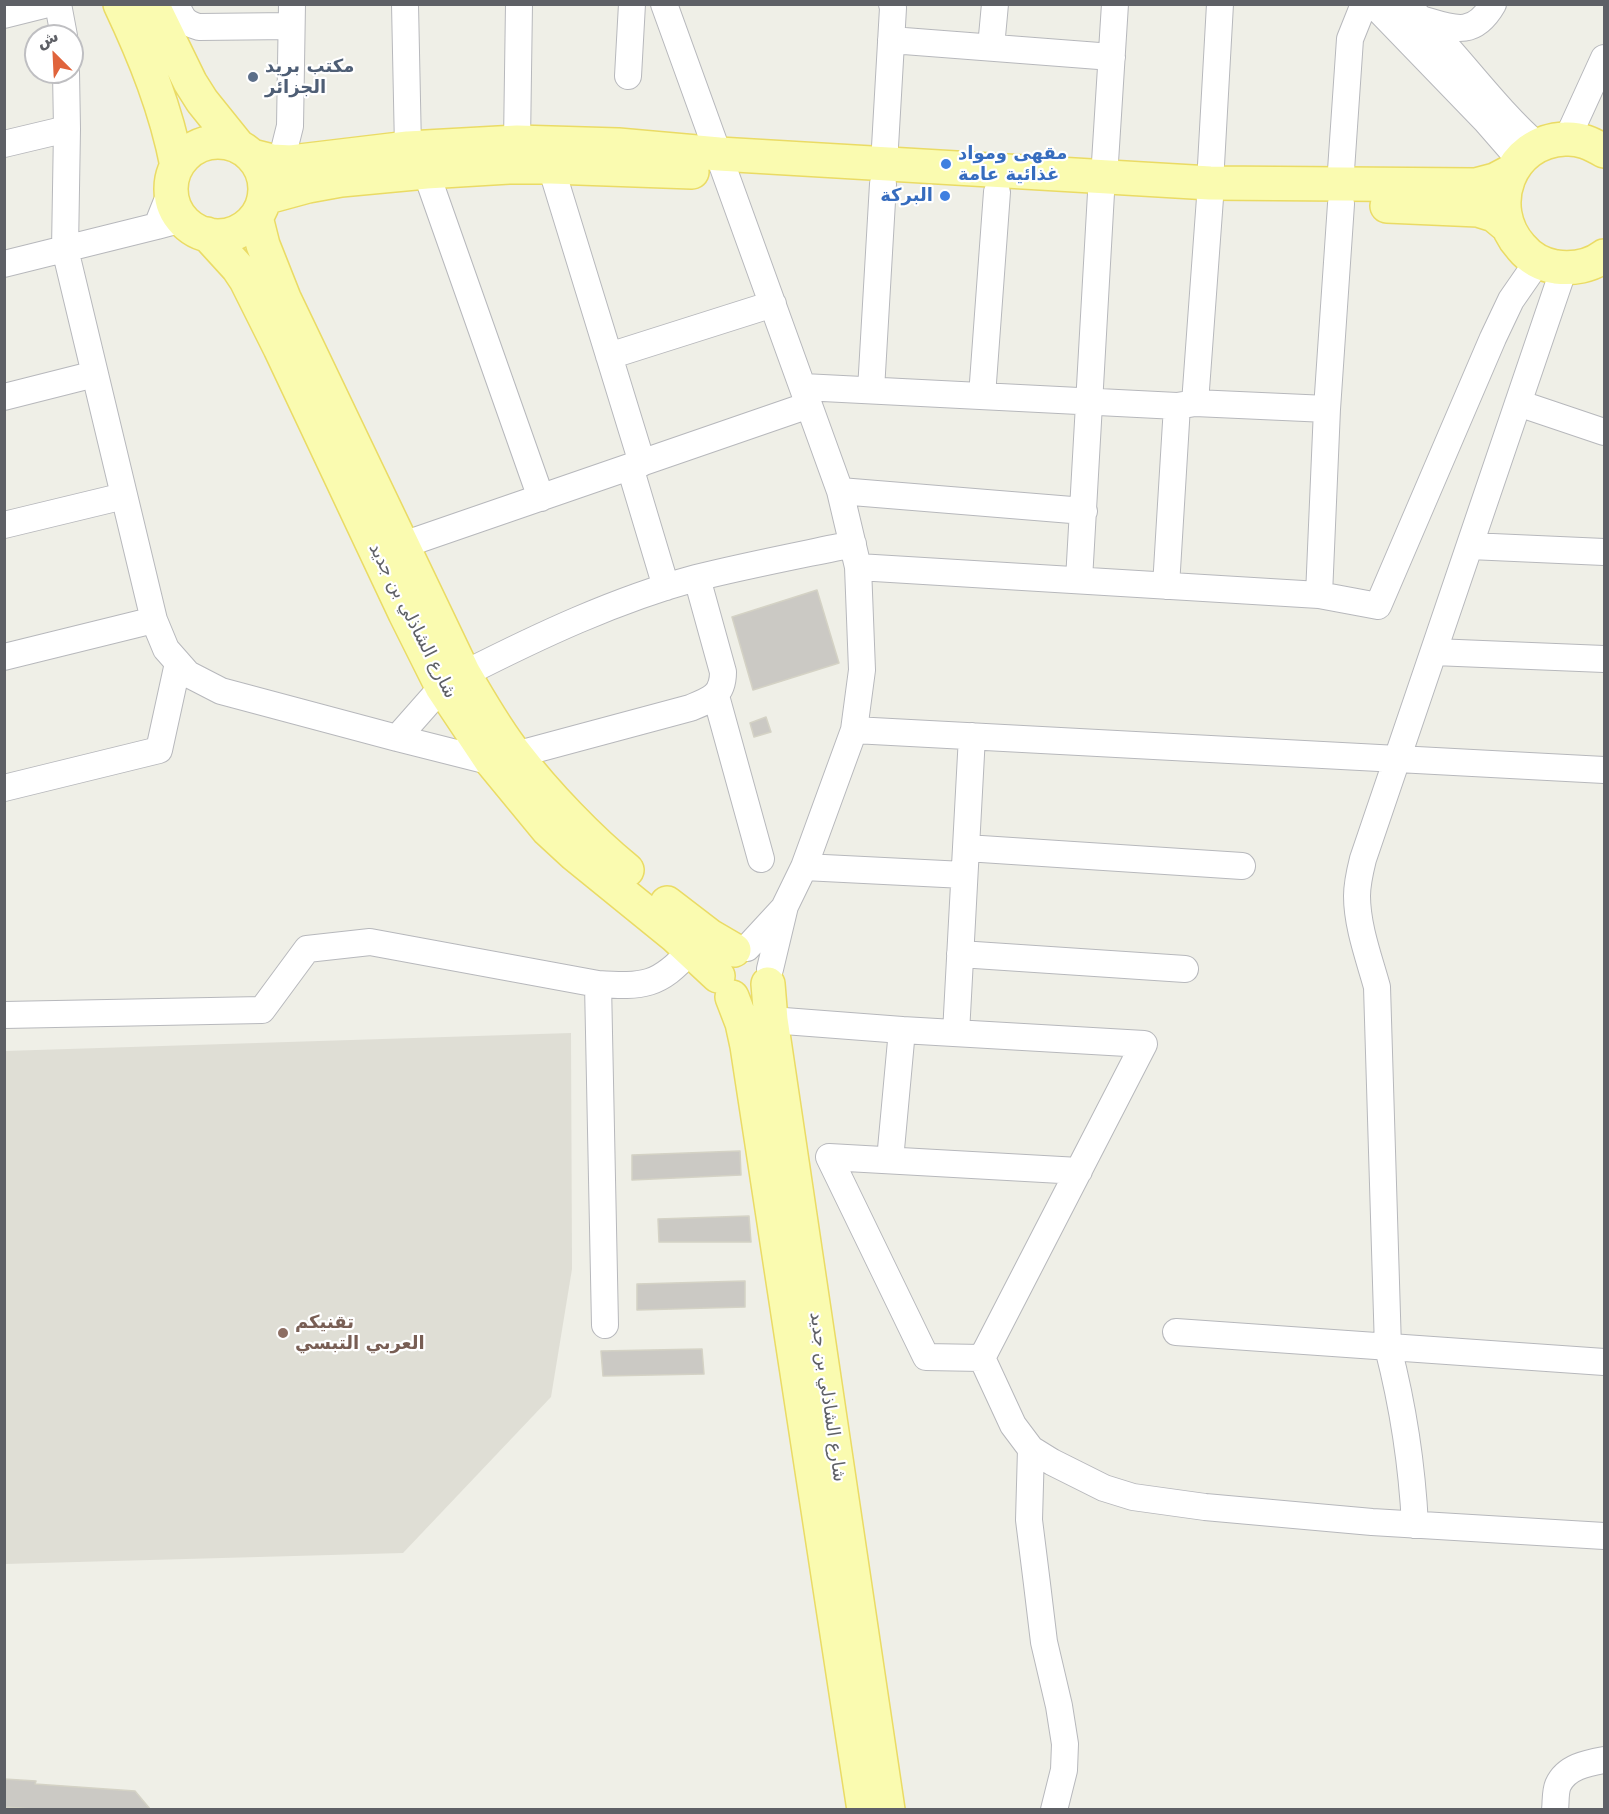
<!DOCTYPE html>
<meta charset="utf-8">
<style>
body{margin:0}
#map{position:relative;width:1609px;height:1814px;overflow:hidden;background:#efefe7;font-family:"DejaVu Sans","Noto Naskh Arabic",sans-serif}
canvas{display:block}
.frame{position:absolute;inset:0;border:6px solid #5e6066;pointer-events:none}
.north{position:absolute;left:24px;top:24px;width:60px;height:60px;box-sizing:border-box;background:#fff;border:2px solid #bfbfc2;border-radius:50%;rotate:336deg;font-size:16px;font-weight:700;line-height:24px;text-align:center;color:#5e6066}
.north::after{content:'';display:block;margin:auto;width:21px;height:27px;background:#e0643c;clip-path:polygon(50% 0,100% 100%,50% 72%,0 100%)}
</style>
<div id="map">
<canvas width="1609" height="1814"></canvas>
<div class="frame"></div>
<div class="north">ش</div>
</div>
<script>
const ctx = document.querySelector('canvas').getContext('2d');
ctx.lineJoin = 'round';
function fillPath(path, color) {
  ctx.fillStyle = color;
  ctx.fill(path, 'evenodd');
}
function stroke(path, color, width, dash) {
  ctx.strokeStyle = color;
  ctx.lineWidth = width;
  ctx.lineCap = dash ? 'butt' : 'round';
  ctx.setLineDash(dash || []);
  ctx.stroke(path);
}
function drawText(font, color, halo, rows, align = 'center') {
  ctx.font = font + ' "DejaVu Sans","Noto Naskh Arabic",sans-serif';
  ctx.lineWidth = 4.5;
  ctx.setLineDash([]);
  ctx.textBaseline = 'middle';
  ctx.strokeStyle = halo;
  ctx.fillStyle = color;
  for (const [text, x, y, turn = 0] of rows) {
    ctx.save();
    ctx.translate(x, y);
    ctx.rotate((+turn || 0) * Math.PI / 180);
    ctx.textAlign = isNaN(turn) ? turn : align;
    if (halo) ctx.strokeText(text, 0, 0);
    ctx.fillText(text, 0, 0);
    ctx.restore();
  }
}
const education = new Path2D(`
 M 571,1033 L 572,1269 L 551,1397 L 403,1553 L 5,1564 L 5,1051 Z`);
const building = new Path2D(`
 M 817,590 L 839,663 L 753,690 L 732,617 Z
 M 766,717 L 771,732 L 754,737 L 750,723 Z
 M 740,1151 L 741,1175 L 632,1180 L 632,1155 Z
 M 749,1216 L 751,1242 L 659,1242 L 658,1219 Z
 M 745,1281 L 745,1307 L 637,1310 L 637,1284 Z
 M 702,1349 L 704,1374 L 603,1376 L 601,1351 Z
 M 4,1779 L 36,1781 L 35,1784 L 135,1791 L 150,1809 L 35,1809 L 4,1807 Z`);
const minor = new Path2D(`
 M 58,4 L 64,36
 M 176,4 C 182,18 184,23 199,27 L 291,26
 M 405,4 L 408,148
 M 664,4 L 840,491 L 858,567 L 862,670 L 854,730 L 804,867 L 785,906 L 770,969
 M 1373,4 L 1486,121 L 1520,160
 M 1405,4 C 1453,47 1489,103 1538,146
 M 4,15 L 48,4
 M 1421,19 C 1452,28 1473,39 1493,4
 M 891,40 L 1112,57
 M 991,47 L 995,4
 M 66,72 L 67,129 L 65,249 L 154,620 L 166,649 L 188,674 L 221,691 L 397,738
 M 628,76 L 632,4
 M 1567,139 L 1604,58
 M 517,142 L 519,4
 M 4,144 L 67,129
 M 281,162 L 290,126 L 292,4
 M 884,164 L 893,8 L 892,4
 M 551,167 L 642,463
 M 426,172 L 541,498
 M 1210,183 L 1220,4
 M 1340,185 L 1350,39 L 1364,4
 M 171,191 L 157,226 L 183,219
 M 4,264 L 157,226
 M 609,356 L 773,304
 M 803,387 L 1177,406 L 1195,403 L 1327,409
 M 871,390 L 883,184
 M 982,396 L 997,192
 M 4,397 L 95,374
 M 1195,403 L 1210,198
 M 1518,403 L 1604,432
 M 630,467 L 666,587
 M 840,491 L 1084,511
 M 4,525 L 124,496
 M 403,545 L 809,405
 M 1470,546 L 1604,552
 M 858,567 L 1319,595 L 1378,606 L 1493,338 L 1511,300 L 1538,261
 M 1079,580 L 1101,193 L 1104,178 L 1115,4
 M 1166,586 L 1177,406
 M 1319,595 L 1327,409 L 1341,204
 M 1434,652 L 1604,659
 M 4,657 L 154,620
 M 464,674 C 539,636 615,600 696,578 C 748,565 801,555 853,544
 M 442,687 L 397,738 L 492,762
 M 716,696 L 761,859
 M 854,730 L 1604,770
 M 515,755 L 690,708 C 710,700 723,696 723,672 L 697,578
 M 4,788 L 159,750 L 178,663
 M 966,848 L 1242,866
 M 804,867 L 964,875
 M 747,948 L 783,909
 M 960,954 L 1185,969
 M 598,984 L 605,1325
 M 4,1015 L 262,1010 L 307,949 L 370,942 L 598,984 C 643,987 659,986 690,951
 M 771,1020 L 902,1030 L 1144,1044 L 982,1358
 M 956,1033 L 972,736
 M 890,1160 L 902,1030
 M 1176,1332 L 1604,1362
 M 982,1358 L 1013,1425 L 1031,1449 L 1052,1462 L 1104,1488 L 1133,1497 L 1205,1507 L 1372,1522 L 1604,1536
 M 982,1358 L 926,1357 L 829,1157 L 1079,1171
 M 1031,1449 L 1029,1520 L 1037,1584 L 1044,1642 L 1059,1706 L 1065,1744 L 1064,1770 L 1054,1810
 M 1415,1525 C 1412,1465 1403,1406 1388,1348 L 1377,987 C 1369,958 1357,926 1357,896 C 1357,883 1360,871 1363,859 L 1564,268
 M 1555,1810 C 1556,1802 1555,1792 1558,1785 C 1566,1767 1587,1763 1604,1760`);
const major = new Path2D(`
 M 120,4 C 145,57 166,109 177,166
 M 152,4 L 190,82 L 202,101 L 239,147
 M171 189a47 47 0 1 1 94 0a47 47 0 1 1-94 0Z
 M 1604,151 C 1592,144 1580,138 1565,139 C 1509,141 1485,207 1521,247 C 1530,258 1543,265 1556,267 C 1573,269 1591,266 1604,256
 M 252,156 L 272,161 L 291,162 L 408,148 L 517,142 L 618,145 L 719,154 L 1210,183 L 1476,185 L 1495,180 L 1512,171
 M 264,198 L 308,186 L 341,180 L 426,172 L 509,167 L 551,167 L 692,172
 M 1387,206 L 1478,210 L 1494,215 L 1506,225
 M 256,217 L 263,245 L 284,298 L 464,674 C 480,701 496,730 516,755 C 546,794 589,839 627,870
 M 207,234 L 238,268 L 246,280 L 280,348 L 405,613 L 442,687 L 492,762 L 548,830 L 574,854 L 675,936 L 718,976
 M 667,903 L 710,936 L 734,950
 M 768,984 L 771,1020 L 888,1810
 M 732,997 L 742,1023 L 747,1046 L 864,1810`);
const markers = [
 [253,77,6,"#5c6f8a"],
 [946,164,6,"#3f7fe0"],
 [945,196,6,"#3f7fe0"],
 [283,1333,6,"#8d6e63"]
];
const serviceNames = [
 ["مكتب بريد",265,67],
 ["الجزائر",265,88]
];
const shopNames = [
 ["مقهى ومواد",958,154],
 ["غذائية عامة",958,175],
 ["البركة",933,196,"right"]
];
const streetNames = [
 ["شارع الشاذلي بن جديد",412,621,63],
 ["شارع الشاذلي بن جديد",827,1397,82]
];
const educationNames = [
 ["تقنيكم",295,1323],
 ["العربي التبسي",295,1344]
];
fillPath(education, '#dfded5');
fillPath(building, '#cbc9c4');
stroke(building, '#d4d2c5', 1.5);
stroke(minor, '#b7b8bc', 28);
stroke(major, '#eadb65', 36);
stroke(minor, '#fff', 26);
stroke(major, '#fafbb0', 33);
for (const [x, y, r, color] of markers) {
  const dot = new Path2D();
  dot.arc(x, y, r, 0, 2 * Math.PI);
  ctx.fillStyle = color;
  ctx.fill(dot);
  stroke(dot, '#fff', 2);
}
drawText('bold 18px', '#4e5e75', '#fff', serviceNames, 'left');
drawText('bold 18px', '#366cbe', '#fff', shopNames, 'left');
drawText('18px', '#5e6066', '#fff', streetNames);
drawText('bold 18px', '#785e54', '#fff', educationNames, 'left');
</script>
